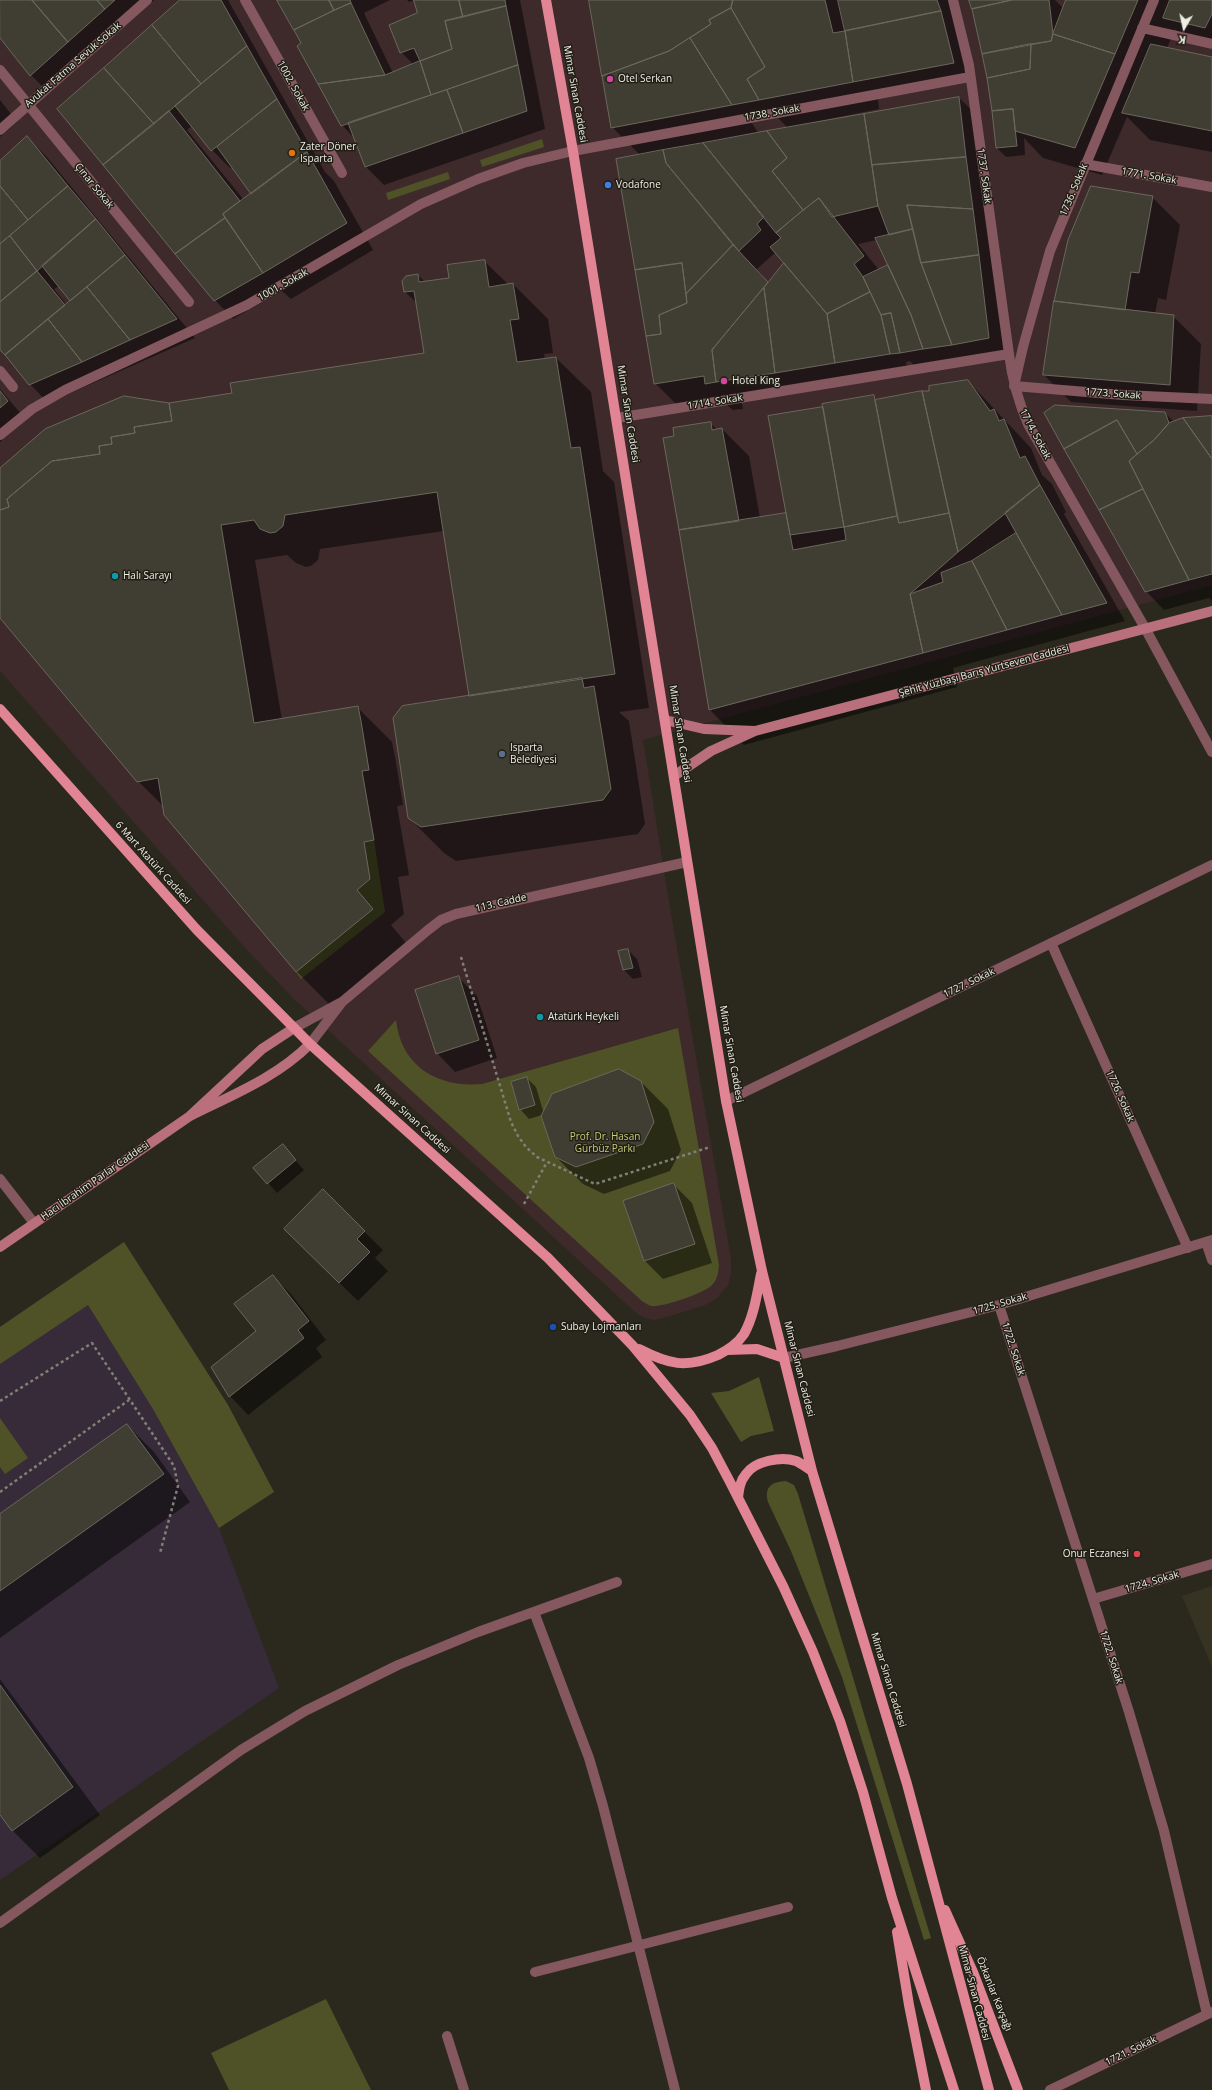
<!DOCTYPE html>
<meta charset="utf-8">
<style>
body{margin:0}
#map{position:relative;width:1212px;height:2090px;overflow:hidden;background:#2b291e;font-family:"Open Sans",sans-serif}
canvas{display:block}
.north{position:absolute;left:1164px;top:8px;width:40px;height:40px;-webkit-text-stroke:3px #211f15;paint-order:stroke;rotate:189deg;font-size:11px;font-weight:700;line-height:16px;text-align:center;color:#eeede6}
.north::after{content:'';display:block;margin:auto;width:14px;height:18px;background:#eeede6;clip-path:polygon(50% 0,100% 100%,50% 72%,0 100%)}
</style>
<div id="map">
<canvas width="1212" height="2090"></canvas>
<div class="north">K</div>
</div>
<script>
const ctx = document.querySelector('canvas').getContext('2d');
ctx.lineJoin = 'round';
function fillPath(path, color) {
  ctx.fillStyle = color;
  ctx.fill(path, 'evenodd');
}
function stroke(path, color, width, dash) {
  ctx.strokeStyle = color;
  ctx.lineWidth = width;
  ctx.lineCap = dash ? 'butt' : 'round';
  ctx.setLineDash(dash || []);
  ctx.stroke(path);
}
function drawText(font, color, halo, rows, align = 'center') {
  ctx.font = font + ' "Open Sans",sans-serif';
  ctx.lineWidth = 3;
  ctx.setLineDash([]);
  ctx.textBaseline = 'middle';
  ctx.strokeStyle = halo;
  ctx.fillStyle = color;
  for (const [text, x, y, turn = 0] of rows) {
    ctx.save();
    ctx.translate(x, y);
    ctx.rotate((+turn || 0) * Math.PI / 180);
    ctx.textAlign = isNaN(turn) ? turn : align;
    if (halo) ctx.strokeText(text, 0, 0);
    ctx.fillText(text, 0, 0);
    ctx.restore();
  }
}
const commercial = new Path2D(`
 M 0,0 L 1212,0 L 1212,585 L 643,740 L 669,902 L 731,1259 L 731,1273 L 728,1285 L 716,1299 L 705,1305 L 663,1318 L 653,1320 L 643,1317 L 634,1311 L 294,999 L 248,951 L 0,671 Z`);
const built = new Path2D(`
 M 1212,1586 L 1212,1667 L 1182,1596 Z`);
const education = new Path2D(`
 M 124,1242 L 228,1405 L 274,1492 L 219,1528 L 279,1688 L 0,1880 L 0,1327 Z`);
const green = new Path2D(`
 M 542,139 L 544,147 L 482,167 L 480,160 Z
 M 448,172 L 450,179 L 388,200 L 386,193 Z
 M 374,840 L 385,912 L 301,979 L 296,972 L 373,909 L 357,890 L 370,879 L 364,842 Z
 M 396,1020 C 401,1066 437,1088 482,1084 L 678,1028 L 719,1265 C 718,1273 718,1279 712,1285 C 705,1293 661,1308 651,1306 C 648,1305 645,1303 642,1301 L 368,1051 Z
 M 124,1242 L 228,1405 L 274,1492 L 219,1528 L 153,1409 L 88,1305 L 0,1364 L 0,1327 Z
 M 759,1377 L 774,1431 L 751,1436 L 741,1442 L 711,1393 L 729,1391 Z
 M 0,1418 L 28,1458 L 5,1474 L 0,1467 Z
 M 786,1481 L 794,1485 L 798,1494 L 931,1938 L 924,1940 L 842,1677 L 791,1551 L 768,1502 C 764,1486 772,1482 786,1481 Z
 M 326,1999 L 371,2090 L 229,2090 L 211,2053 Z`);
const shadow = new Path2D(`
 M 0,0 L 154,0 L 49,93 L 31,75 L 0,37 Z
 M 181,0 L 228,0 L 325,172 L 334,181 L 373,250 L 291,299 L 282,291 L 233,319 L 215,300 L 59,109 ZM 192,126 L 212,150 L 230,168 L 233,167 L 252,194 L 244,200 L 187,130 Z
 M 278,0 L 390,0 L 364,13 L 393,73 L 414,65 L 401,52 L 418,13 L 415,0 L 520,0 L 545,129 L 384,185 L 366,167 L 354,138 L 342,125 L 302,44 Z
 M 407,0 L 414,0 L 409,2 Z
 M 590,0 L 948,0 L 972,82 L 878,99 L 879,109 L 799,125 L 800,126 L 959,98 L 978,116 L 1007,356 L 919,371 L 910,361 L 906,362 L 908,373 L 741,399 L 743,409 L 733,410 L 726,404 L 682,410 L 655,383 L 640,155 L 612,127 ZM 778,118 L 788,128 L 759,134 L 752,123 ZM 877,240 L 889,266 L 879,270 L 858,244 ZM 776,252 L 786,263 L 769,283 L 757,269 Z
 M 970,0 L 1055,0 L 1064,9 L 1067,0 L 1212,0 L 1212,44 L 1182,36 L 1175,29 L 1167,48 L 1212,58 L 1212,152 L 1150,140 L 1127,117 L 1102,175 L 1043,158 L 1024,138 L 1025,155 L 1006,157 L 997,148 L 988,78 Z
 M 0,100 L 17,122 L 0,137 Z
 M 27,138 L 46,156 L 195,338 L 48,403 L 30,384 L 0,348 L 0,162 ZM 59,286 L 72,301 L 67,305 L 54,289 Z
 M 1152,197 L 1180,225 L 1166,300 L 1158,298 L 1155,314 L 1173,316 L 1201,344 L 1197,411 L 1071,402 L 1044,375 Z
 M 484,261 L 509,285 L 513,284 L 548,319 L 553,353 L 544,354 L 545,359 L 556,358 L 591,392 L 603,471 L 614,482 L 649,708 L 619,712 L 629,721 L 645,824 L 638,834 L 456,861 L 444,853 L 409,818 L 470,697 L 444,531 L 320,549 L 318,560 L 311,566 L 306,567 L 296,563 L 287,555 L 255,560 L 282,720 L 357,707 L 392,742 L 395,757 L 403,805 L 397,806 L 409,875 L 398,877 L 404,914 L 391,925 L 407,944 L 332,1007 L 297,972 L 165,814 L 164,807 L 138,781 L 0,617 L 0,469 L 168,404 L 233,394 L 425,354 L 417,303 L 405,292 L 418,275 L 425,282 L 450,279 Z
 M 968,381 L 1031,448 L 1042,475 L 1052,484 L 1066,512 L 1064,514 L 1125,621 L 953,668 L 957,687 L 744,745 L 710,710 L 665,439 L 675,437 L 710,423 L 717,430 L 722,429 L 749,456 L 760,518 L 787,514 L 824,408 L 873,396 L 877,400 L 931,391 Z
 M 0,389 L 26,420 L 0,442 Z
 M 1045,413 L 1165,413 L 1174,422 L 1212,417 L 1212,601 L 1209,598 L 1164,610 L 1146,591 Z
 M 628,950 L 637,959 L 642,977 L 633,979 L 624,970 L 619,952 Z
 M 458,977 L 477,996 L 497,1058 L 455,1072 L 437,1053 Z
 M 527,1078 L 536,1087 L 544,1114 L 641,1082 L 668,1109 L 681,1150 L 670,1171 L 604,1194 L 583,1184 L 556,1157 L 542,1115 L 529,1119 L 520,1109 Z
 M 283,1146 L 304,1170 L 277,1193 L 255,1168 Z
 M 674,1185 L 692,1203 L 712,1263 L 663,1279 L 645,1261 Z
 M 323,1191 L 383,1250 L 375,1258 L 388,1271 L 358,1301 L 285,1229 Z
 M 272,1276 L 291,1294 L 326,1340 L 316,1348 L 322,1357 L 248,1415 L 230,1396 L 212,1367 L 257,1332 Z
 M 127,1425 L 154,1452 L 190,1502 L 0,1638 L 0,1516 Z
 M 0,1679 L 100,1815 L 40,1858 L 13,1831 L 0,1813 Z`);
const building = new Path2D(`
 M 0,0 L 32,0 L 68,42 L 30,76 L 0,38 Z
 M 32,0 L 97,0 L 105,9 L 68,42 Z
 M 97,0 L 115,0 L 105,9 Z
 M 180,0 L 221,0 L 247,46 L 201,84 L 152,25 Z
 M 277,0 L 329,0 L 334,10 L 294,30 Z
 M 329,0 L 350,0 L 351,3 L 334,10 Z
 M 414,0 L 459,0 L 463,17 L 445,21 L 452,49 L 420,61 L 414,48 L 400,53 L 389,25 L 417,13 Z
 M 459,0 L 505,0 L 506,6 L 463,17 Z
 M 589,0 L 733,0 L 731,8 L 709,20 L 711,24 L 669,51 L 602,76 Z
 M 733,0 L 825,0 L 833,33 L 845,31 L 853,82 L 759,100 L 747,79 L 765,67 L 731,8 Z
 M 838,0 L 937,0 L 941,11 L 845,31 Z
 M 969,0 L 1012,0 L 972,9 Z
 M 1012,0 L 1049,0 L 1053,34 L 1051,41 L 982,54 L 972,9 Z
 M 1066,0 L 1138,0 L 1115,54 L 1053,34 Z
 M 1170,0 L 1212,0 L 1212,14 L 1205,28 L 1163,18 Z
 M 351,3 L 385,75 L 318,84 L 297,46 L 301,43 L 294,30 Z
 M 506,6 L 518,65 L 431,95 L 420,61 L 452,49 L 445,21 Z
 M 731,8 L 765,67 L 747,79 L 759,100 L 732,105 L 690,38 L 711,24 L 709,20 Z
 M 941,11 L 954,63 L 853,82 L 845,31 Z
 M 152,25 L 201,84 L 154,124 L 104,68 Z
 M 1053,34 L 1115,54 L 1075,148 L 1015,131 L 1013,109 L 992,111 L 987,78 L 1030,69 L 1031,44 L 1051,41 Z
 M 690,38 L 732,105 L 611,128 L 602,76 L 669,51 Z
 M 1031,44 L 1030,69 L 987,78 L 982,54 Z
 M 1151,44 L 1212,57 L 1212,131 L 1122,113 Z
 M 247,46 L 277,99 L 211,151 L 175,106 Z
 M 420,61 L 431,95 L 341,126 L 318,84 L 385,75 Z
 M 518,65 L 527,111 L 463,133 L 447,90 Z
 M 104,68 L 154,124 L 103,165 L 57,109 Z
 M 447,90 L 463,133 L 365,167 L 348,123 Z
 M 959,97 L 966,157 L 872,165 L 864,114 Z
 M 277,99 L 307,152 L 251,194 L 217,147 Z
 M 1013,109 L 1017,146 L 996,148 L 992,111 Z
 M 169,111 L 240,201 L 223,214 L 225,218 L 175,254 L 103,165 Z
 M 864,114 L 878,206 L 832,217 L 819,198 L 803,210 L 772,171 L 787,158 L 767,131 Z
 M 767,131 L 787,158 L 772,171 L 803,210 L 776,233 L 703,143 Z
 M 27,136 L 68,186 L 28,220 L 0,186 L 0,161 Z
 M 703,143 L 764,217 L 757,224 L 761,230 L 739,251 L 666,163 L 663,150 Z
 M 663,150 L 666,163 L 733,245 L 686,294 L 682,263 L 635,270 L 616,159 Z
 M 307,152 L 347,223 L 263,273 L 223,214 Z
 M 966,157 L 973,209 L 907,205 L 913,229 L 889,235 L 878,206 L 872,165 Z
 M 0,186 L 28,220 L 0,244 Z
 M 68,186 L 96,219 L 37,271 L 10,236 Z
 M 1091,186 L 1153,196 L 1139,273 L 1131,272 L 1125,310 L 1054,301 L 1068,240 Z
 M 819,198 L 864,256 L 854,264 L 863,277 L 870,292 L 827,314 L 770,247 L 781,238 L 776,233 Z
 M 907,205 L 973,209 L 979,255 L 921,263 Z
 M 225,218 L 263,273 L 214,301 L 175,254 Z
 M 96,219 L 125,255 L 70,301 L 42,266 Z
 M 913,229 L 921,263 L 952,345 L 923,349 L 911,315 L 875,238 Z
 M 10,236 L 37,271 L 0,302 L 0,244 Z
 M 733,245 L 768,282 L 712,350 L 716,382 L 705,384 L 704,376 L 654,384 L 646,336 L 661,334 L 659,315 L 687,303 L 686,294 Z
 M 125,255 L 177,319 L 130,340 L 87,287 Z
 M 979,255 L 989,338 L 952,345 L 921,263 Z
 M 485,260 L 489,287 L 513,283 L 519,319 L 510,320 L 517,362 L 556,357 L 571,448 L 580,447 L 615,674 L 469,696 L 437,492 L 285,515 L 283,526 L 276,532 L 270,533 L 260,529 L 254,520 L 221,525 L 254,723 L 358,706 L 361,721 L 369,770 L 362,771 L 374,840 L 364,842 L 370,879 L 357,890 L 373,909 L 296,972 L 164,815 L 158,778 L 137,782 L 0,618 L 0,510 L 9,507 L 7,499 L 52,461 L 100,454 L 99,446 L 112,444 L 111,437 L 135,433 L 134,427 L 172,421 L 169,403 L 232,393 L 230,383 L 424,353 L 414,291 L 404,292 L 402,281 L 406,276 L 418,274 L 419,282 L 449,278 L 447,265 Z
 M 682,263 L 687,303 L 659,315 L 661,334 L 646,336 L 635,270 Z
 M 784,263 L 827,314 L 835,363 L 775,373 L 764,288 Z
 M 888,265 L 911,315 L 923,349 L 900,353 L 891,313 L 881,315 L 863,277 Z
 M 37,271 L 65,305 L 5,355 L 0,350 L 0,302 Z
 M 87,287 L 130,340 L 82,362 L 48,319 Z
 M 764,288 L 775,373 L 716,382 L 712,350 Z
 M 870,292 L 881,315 L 890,354 L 835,363 L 827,314 Z
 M 1054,301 L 1174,315 L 1170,385 L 1043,375 Z
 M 891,313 L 900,353 L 890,354 L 881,315 Z
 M 48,319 L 82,362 L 29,385 L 5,355 Z
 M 968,380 L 990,411 L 994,409 L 999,421 L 1004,419 L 1020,458 L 1025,456 L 1040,485 L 958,552 L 922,391 L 929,391 L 929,386 Z
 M 0,391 L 8,401 L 0,408 Z
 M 922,391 L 949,513 L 899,523 L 875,400 Z
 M 874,395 L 897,516 L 844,527 L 822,404 Z
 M 124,396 L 169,403 L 172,421 L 134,427 L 135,433 L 111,437 L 112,444 L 99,446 L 100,454 L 52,461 L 7,499 L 9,507 L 0,510 L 0,468 L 45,429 Z
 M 1055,405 L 1165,412 L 1169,423 L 1154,440 L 1137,454 L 1117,420 L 1064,449 L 1044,413 Z
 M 823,407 L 844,527 L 790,535 L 768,416 Z
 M 1212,416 L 1212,459 L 1183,418 Z
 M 1183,418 L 1212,459 L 1212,574 L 1189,580 L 1129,461 L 1154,440 L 1169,423 Z
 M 1117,420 L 1137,454 L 1129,461 L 1143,489 L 1099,510 L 1064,449 Z
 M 711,422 L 712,430 L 722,428 L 739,521 L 679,530 L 663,438 L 674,436 L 673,428 Z
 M 1040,485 L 1107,603 L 1062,615 L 1005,513 Z
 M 1143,489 L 1189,580 L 1145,592 L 1099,510 Z
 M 786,513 L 793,550 L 846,540 L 844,527 L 897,516 L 899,523 L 949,513 L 958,552 L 910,594 L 923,653 L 709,710 L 679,530 Z
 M 1016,533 L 1062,615 L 1007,630 L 972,561 Z
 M 972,561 L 1007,630 L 923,653 L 910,594 L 943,582 L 941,573 Z
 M 582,678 L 584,688 L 594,686 L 611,789 L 603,800 L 421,827 L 408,818 L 393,718 L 402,706 Z
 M 628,949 L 633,968 L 623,970 L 618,951 Z
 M 459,976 L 479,1040 L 436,1054 L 415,990 Z
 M 619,1069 L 641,1081 L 654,1122 L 643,1144 L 576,1167 L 555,1157 L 541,1116 L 552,1094 Z
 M 527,1077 L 535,1105 L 519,1110 L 511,1082 Z
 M 283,1144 L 296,1160 L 267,1184 L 253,1168 Z
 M 674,1183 L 695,1244 L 644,1261 L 623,1201 Z
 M 323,1189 L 365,1231 L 357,1239 L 370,1252 L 339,1283 L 284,1229 Z
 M 273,1275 L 309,1321 L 298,1330 L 304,1338 L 229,1397 L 211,1367 L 256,1331 L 234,1304 Z
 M 127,1424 L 164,1474 L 0,1591 L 0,1514 Z
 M 0,1685 L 73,1787 L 12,1831 L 0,1815 Z`);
const path = new Path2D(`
 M 461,957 L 511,1122 L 518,1136 L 526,1147 L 537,1157 L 595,1184 L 710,1147
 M 524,1204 L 547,1162
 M 0,1401 L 92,1343 L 174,1466 L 178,1486 L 160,1553
 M 0,1492 L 129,1400`);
const lane = new Path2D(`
 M 1051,943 L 1188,1248
 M 726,1101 L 1212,865
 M 0,1179 L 34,1223
 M 999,1305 L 1129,1712 L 1164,1831 L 1207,2014
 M 784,1358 L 837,1346 L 999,1305 L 1212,1240
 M 534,1612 L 589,1758 L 603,1806 L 675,2090
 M 0,1923 L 241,1750 L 305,1711 L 398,1665 L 478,1632 L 617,1582
 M 535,1972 L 788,1907
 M 447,2036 L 464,2090`);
const street = new Path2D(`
 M 245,0 L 342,173
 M 953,0 L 969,65 L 1009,354 C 1012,378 1018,401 1028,424 L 1145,628 L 1212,752
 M 1154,0 L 1050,251 L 1023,347 L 1014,386 L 1123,395 L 1212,399
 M 1142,28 L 1212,44
 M 0,70 L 189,302
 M 0,130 L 147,0
 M 1085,164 L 1212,187
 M 0,371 L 13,387
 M 617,418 L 1009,354
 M 0,435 L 32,409 L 65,390 L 247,305 L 421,204 L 478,179 L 523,163 L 573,151 L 970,77
 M 342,1002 L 428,930 L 441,920 L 456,914 L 687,862
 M 294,1028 L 342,1002 L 310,1044
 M 1206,1242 L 1212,1260
 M 1093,1599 L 1212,1564
 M 1050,2090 L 1212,2012`);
const secondary = new Path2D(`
 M 665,720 L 704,729 L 755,731 L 711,751 L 674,776
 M 755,731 L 1212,611
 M 294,1028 L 262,1049 L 190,1116 C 232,1095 276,1078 310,1044
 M 0,1247 L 190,1116`);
const primary = new Path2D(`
 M 546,0 L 573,151 L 708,990 L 726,1101 L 762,1271 L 812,1471 L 907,1784 L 989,2090
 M 0,709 L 197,930 L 310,1044 L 548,1258 L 633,1346 L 690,1415 L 712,1448 L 730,1482 L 783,1586 L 813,1652 L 840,1721 L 863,1792 L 892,1898 L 954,2090
 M 639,1349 C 668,1364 686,1369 718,1355 C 728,1350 738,1343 744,1334 C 754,1316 757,1294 761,1274
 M 728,1350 L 757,1349 L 784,1358
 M 738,1498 C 739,1489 740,1481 746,1474 C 755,1461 781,1456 796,1461 C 801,1463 807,1468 812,1471
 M 945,1910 L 973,1972 L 1018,2090
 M 897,1932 L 909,2005 L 926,2090`);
const markers = [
 [610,79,4,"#d1479c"],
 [292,153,4,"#e8710a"],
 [608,185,4,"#3f7fe0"],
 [724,381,4,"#d1479c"],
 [115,576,4,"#0f9aa8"],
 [502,754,4,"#5c6f8a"],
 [540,1017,4,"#0f9aa8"],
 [553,1327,4,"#1a4fb4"],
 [1137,1554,4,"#e0444e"]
];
const streetNames = [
 ["Avukat Fatma Sevük Sokak",73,65,-41],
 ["1002. Sokak",293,86,61],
 ["Mimar Sinan Caddesi",575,94,80],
 ["1738. Sokak",772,113,-10],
 ["1737. Sokak",984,176,82],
 ["1771. Sokak",1149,176,10],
 ["Çınar Sokak",94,186,51],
 ["1736. Sokak",1074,190,-67],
 ["1001. Sokak",283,285,-29],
 ["1773. Sokak",1113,394,4],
 ["1714. Sokak",715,402,-9],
 ["Mimar Sinan Caddesi",628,414,81],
 ["1714. Sokak",1035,434,62],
 ["Şehit Yüzbaşı Barış Yurtseven Caddesi",984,671,-15],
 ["Mimar Sinan Caddesi",680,734,81],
 ["6 Mart Atatürk Caddesi",153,863,48],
 ["113. Cadde",501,903,-13],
 ["1727. Sokak",969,983,-26],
 ["Mimar Sinan Caddesi",731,1054,80],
 ["1726. Sokak",1120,1096,66],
 ["Mimar Sinan Caddesi",412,1119,42],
 ["Hacı İbrahim Parlar Caddesi",95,1181,-35],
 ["1725. Sokak",1000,1304,-16],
 ["1722. Sokak",1013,1349,72],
 ["Mimar Sinan Caddesi",799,1369,76],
 ["1724. Sokak",1152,1582,-16],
 ["1722. Sokak",1111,1657,72],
 ["Mimar Sinan Caddesi",888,1680,73],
 ["Mimar Sinan Caddesi",974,1993,75],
 ["Özkanlar Kavşağı",994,1994,68],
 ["1721. Sokak",1131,2051,-26]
];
const poiNames = [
 ["Otel Serkan",618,79],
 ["Zater Döner",300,147],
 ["Isparta",300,159],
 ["Vodafone",616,185],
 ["Hotel King",732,381],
 ["Halı Sarayı",123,576],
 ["Isparta",510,748],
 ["Belediyesi",510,760],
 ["Atatürk Heykeli",548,1017],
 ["Subay Lojmanları",561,1327],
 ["Onur Eczanesi",1129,1554,"right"]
];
const parkNames = [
 ["Prof. Dr. Hasan",605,1137],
 ["Gürbüz Parkı",605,1149]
];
fillPath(commercial, '#3e2a2b');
fillPath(built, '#363322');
fillPath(education, '#372b39');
fillPath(green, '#4f5227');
fillPath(shadow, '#0007');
fillPath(building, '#403e32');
stroke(building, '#6a685c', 1);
stroke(path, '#818077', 2.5, [3, 3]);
stroke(lane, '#85575e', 10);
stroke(street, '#85575e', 10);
stroke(secondary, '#b9707c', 10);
stroke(primary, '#e18493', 10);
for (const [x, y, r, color] of markers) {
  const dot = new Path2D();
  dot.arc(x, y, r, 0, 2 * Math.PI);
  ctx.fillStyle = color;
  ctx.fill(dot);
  stroke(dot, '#211f15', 1.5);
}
drawText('10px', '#eeede6', '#211f15', streetNames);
drawText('10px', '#eeede6', '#211f15', poiNames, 'left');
drawText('10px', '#c5cb79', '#211f15', parkNames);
</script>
